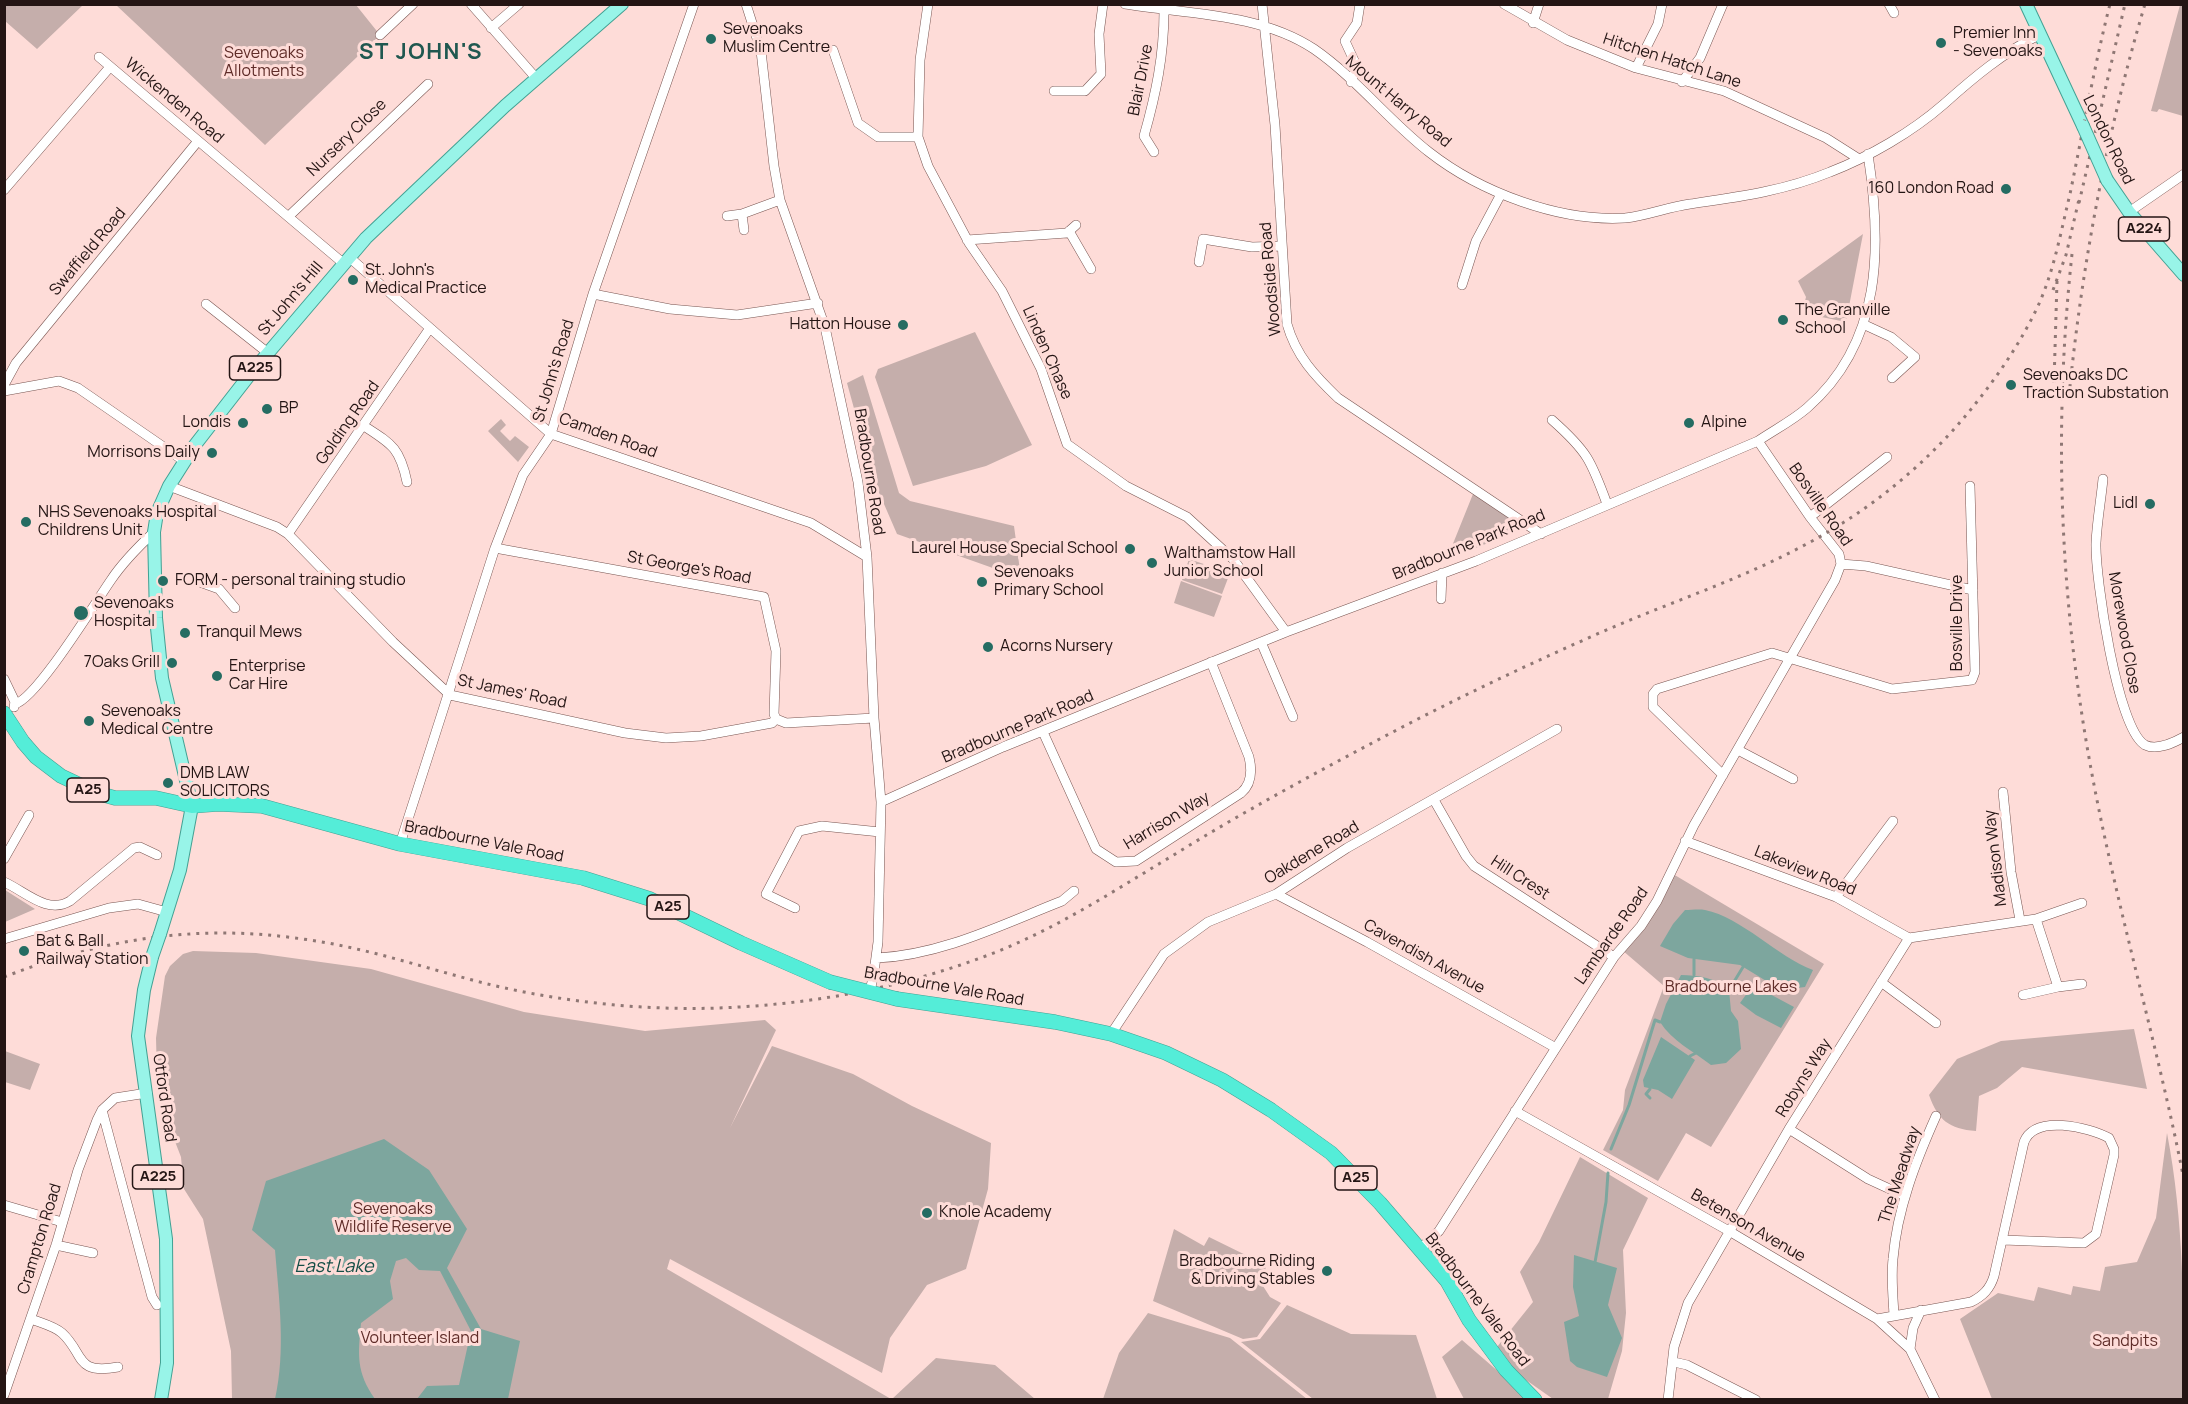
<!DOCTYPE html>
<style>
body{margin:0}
#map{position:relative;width:2188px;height:1404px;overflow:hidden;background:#fedcd8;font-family:Manrope,sans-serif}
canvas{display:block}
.frame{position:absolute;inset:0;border:6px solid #241514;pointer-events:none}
</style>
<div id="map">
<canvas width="2188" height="1404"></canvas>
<div class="frame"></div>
</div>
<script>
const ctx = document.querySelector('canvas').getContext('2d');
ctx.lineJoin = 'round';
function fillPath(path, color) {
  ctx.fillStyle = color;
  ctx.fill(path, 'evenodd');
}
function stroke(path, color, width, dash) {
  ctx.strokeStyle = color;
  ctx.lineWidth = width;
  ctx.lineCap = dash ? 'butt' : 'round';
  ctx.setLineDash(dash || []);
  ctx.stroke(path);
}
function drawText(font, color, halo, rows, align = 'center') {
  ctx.font = font + ' Manrope,sans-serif';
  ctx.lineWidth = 6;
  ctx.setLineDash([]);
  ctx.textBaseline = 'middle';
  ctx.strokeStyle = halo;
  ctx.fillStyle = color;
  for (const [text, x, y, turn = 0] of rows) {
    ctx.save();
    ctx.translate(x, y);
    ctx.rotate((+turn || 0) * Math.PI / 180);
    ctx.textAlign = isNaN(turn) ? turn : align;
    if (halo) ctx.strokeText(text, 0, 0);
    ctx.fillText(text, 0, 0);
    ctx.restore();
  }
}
const green = new Path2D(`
 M 5,4 L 83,4 L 83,5 L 37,49 L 5,21 Z
 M 116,5 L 356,5 L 380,35 L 265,145 Z
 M 2180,5 L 2184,5 L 2183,116 L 2159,109 L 2157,112 L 2151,111 Z
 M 1863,234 L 1846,322 L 1802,313 L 1806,297 L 1798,281 Z
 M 975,332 L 1032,445 L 986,466 L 913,486 L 875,377 L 878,369 Z
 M 863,375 L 899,493 L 910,501 L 1014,526 L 1021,578 L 897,534 L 874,481 L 847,383 Z
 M 501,419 L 506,425 L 500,431 L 510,441 L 515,436 L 529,447 L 518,462 L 488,431 Z
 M 1473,494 L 1525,527 L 1446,561 Z
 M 1189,559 L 1230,573 L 1222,594 L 1182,580 Z
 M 1181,581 L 1222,596 L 1214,617 L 1174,603 Z
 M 1673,874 L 1824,964 L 1711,1147 L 1686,1133 L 1658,1181 L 1603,1150 L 1623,1110 L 1625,1090 L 1664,986 L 1622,950 Z
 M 5,890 L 35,909 L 5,922 Z
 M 193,951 L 256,953 L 371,969 L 524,1012 L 645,1031 L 765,1020 L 776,1030 L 730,1128 L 772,1046 L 853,1074 L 912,1106 L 991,1143 L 988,1189 L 966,1269 L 927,1285 L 890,1338 L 882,1373 L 670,1259 L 667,1269 L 891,1399 L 232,1399 L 231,1351 L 203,1219 L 184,1189 L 181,1157 L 162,1108 L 157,1077 L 156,1038 L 165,976 L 170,966 L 183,954 Z
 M 2134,1029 L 2147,1089 L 2022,1067 L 1997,1088 L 1979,1096 L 1976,1131 C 1949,1129 1938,1120 1929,1095 L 1957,1059 L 2001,1041 Z
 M 5,1051 L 40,1064 L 30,1090 L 5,1082 Z
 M 2167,1133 C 2184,1221 2184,1310 2183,1399 L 1992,1399 L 1960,1319 L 1998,1293 L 2034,1301 L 2038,1287 L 2071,1295 L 2073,1286 L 2100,1291 L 2105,1267 L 2137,1262 L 2156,1218 Z
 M 1580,1157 L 1648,1198 L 1623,1250 L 1626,1313 L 1622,1351 L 1608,1399 L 1553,1399 L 1509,1368 L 1497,1347 L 1533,1302 L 1520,1272 L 1539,1242 Z
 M 1174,1229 L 1204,1246 L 1209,1237 L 1266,1265 L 1263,1286 L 1270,1297 L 1281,1303 L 1257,1337 L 1243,1339 L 1153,1301 Z
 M 1287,1305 L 1351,1334 L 1416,1335 L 1437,1399 L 1313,1399 L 1241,1342 L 1260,1339 Z
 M 1148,1313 L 1230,1338 L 1307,1399 L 1103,1399 L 1119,1353 Z
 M 1462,1340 L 1530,1399 L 1464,1399 L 1442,1357 Z
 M 936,1358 L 995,1365 L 1035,1399 L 892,1399 Z`);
const water = new Path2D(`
 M 1685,910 C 1691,910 1699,909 1705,910 C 1741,917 1778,957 1813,970 L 1805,987 L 1781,990 L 1740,965 L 1688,958 L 1660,946 L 1673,924 Z
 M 1681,975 C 1697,975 1717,978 1729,990 L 1731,1011 L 1738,1021 L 1741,1049 L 1726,1063 L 1711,1065 C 1693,1051 1672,1041 1660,1022 L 1666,1004 Z
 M 1753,985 L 1794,1007 L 1781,1028 L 1756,1015 L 1740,1003 Z
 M 1661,1037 L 1695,1060 L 1672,1099 L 1658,1090 L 1644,1087 L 1643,1080 Z
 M 384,1139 L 429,1170 L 467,1229 L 447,1268 L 481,1329 L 520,1341 L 508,1399 L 417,1399 L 427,1386 L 459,1385 L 471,1331 L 440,1271 L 419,1270 L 406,1258 L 396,1261 L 390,1281 L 393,1299 L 361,1323 C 358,1355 356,1372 375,1399 L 275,1399 C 286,1351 279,1299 275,1250 L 252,1230 L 266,1181 ZM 394,1221 L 397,1227 L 382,1235 L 379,1224 Z
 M 1574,1255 L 1617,1268 L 1608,1305 L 1622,1338 L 1607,1377 L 1577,1367 L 1570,1361 L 1564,1322 L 1579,1316 L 1573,1287 Z`);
const stream = new Path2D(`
 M 1694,975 L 1694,959
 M 1729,990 L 1743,967
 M 1690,1056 L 1696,1053
 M 1650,1089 L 1646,1094 L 1650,1098
 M 1611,1149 L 1629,1105 L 1655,1020 L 1660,1022
 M 1595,1262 L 1606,1202 L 1608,1173`);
const minor = new Path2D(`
 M 471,4 L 536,78
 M 746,4 L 761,51 L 774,166 L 780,200 L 825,327 L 858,482 L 867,557 L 874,718 L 881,802 L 878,942 L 874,972
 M 928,4 L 920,60 L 918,137 L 928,166 L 969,243 L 1002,291 L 1041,369 L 1067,444 L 1126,486 L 1187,517 L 1233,559 L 1286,632
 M 1125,4 C 1187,14 1260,13 1314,49 C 1356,78 1389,121 1429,152 C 1480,192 1559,222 1625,218 C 1646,216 1668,207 1690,204 C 1738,197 1784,191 1830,172 C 1869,157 1912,132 1944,104 C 1973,78 2004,52 2039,35
 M 1262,4 L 1275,125 L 1287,324 C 1296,356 1315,376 1338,398 L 1541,534
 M 1504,4 L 1567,40 L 1636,68 L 1724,91 L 1826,138 L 1859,159
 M 1889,4 L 1894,13
 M 1533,23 L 1539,4
 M 491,28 L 519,4
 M 380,35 L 413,4
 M 833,50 L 858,123 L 878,137 L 918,137
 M 99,57 L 343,263
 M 1636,68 L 1658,24 L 1662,4
 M 1351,82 L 1357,67 L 1345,41 L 1357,23 L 1360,4
 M 1682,82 L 1700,58 L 1723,4
 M 1054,91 L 1085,91 L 1101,74 L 1099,34 L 1103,4
 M 1154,152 L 1144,136 C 1156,94 1164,55 1164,11
 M 4,190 L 110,67
 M 2129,212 L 2184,174
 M 742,214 L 744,230
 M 289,216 L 428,84
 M 727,216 L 742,214 L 780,200
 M 1069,231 L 1091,269
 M 967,240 L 1067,233 L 1076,225
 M 349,257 L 551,434 L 811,523 L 867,557
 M 1199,262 L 1203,239 L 1252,247 L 1282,246
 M 1462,285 L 1476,241 L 1501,194
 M 593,294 L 670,309 L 737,315 L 818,303
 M 206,304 L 268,353
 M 1865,325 L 1891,337 L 1915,357 L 1892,378
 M 4,385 L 16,363 L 198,141
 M 4,391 L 59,381 L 78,388 L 184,461
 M 1552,420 C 1587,451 1591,460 1607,504
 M 364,426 C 392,444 400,448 407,482
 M 1758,441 L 1810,517 L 1839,554 L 1841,564
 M 2103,479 C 2101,500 2097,521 2096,543 C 2095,576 2117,729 2145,745 C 2157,751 2173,743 2184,737
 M 169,486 L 277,527 L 288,534 L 393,642 L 450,695 L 625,733 L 666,738 L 701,736 L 772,723 L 776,719
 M 1810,517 L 1887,457
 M 288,534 L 430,328
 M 495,548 L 764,597 L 776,651 L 774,714 L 776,719 L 786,723 L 874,718
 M 1841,564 L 1866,566 L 1973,590
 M 197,581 L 219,589 L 235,608
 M 1441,599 L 1442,573
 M 1261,642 L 1293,717
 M 4,679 L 15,702 L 14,707
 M 15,704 C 37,698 95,603 111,580 C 123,562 138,547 154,532
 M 1043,732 L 1096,849 L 1116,862 L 1136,861 L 1241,793 C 1252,784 1252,770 1249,757 L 1211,662
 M 1738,750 L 1793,779
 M 1723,775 L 1653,707 L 1653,694 L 1657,689 L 1772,653 L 1892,689 L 1972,680 L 1975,672 L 1970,486
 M 2003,792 L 2011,872 L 2020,920
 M 1434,800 L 1466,856 L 1474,866 L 1614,957
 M 881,802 L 1003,747 L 1286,632 L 1476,561 L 1758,441 C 1774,430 1792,421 1807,408 C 1883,342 1882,246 1868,154
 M 1685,841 L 1836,897 L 1909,938
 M 400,844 L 495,548 L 523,475 L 551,434 L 593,294 L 694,4
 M 4,859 L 29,815
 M 4,882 C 25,891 47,915 70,901 L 134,848 L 140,847 L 157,855
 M 1276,894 L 1367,942 L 1556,1048
 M 1836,897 L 1893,821
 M 795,908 L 766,894 L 799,831 L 822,826 L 880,832
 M 4,939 L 109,908 L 138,904 L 167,912
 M 877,958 C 942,955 1003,924 1062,901 L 1074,891
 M 1881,982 L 1936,1023
 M 2058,987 L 2082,984
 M 2023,995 L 2058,987 L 2036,919
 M 1111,1034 L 1164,954 L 1208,922 L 1276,894 L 1347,848 L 1557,729
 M 102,1110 L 152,1297 L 157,1305
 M 1515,1111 L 1729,1231 L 1877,1319 L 1910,1349 L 1935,1400
 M 1789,1129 L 1868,1179 L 1905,1196
 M 4,1205 L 62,1222
 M 56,1245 L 93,1253
 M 1420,1249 L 1439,1231 L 1614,957 L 1641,926 L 1657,901 L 1694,825 L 1835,580 L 1841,564
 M 1894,1315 C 1893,1297 1891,1277 1893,1259 C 1897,1209 1916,1161 1936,1116
 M 31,1319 C 41,1323 54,1326 62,1333 C 85,1354 74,1375 118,1367
 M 1877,1319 L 1971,1302 C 1983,1296 1990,1289 1994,1276 L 2024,1142 C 2035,1114 2088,1127 2109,1138 L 2114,1149 L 2114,1155 L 2096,1234 L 2084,1243 L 2003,1240
 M 1910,1349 L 1913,1328 L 1921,1310
 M 1674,1362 L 1687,1365 L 1756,1400
 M 4,1395 L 56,1245 L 78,1170 L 97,1120 L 102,1110 L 115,1098 L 147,1093
 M 1668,1400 L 1674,1347 L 1688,1303 L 1789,1129 L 1909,938 L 2036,919 L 2082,903`);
const major = new Path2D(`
 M 2026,4 L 2083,126
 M 2107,180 L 2129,212 L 2184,275
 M 160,934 L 180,870 L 192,806 L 162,678 L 156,618 L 154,532 L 157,513 L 169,486 L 195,445 L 251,373 L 366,238 L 505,106 L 622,4
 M 152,957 L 144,990 L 138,1036 L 166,1239 L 167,1363 L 161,1400`);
const highway = new Path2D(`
 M 4,713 L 23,742 L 36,757 L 61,776 L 97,793 L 115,798 L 156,798 L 192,806 L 218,804 L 262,806 L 400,844 L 583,878 L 650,899 L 741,943 L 830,982
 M 897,999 L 1055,1022 L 1111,1034 L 1166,1053 L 1222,1080 L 1271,1110 L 1331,1153 L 1380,1203 L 1447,1281 L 1469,1320 L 1506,1370 L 1535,1400`);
const rail = new Path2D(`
 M 2079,203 L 2125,4
 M 2072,254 C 2054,422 2059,585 2088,752 C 2113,896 2156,1037 2184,1180
 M 2053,290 L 2066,255 L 2080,195
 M 2054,383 L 2057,281
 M 2069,396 C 2082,264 2107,132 2145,4
 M 4,977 C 100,940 192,924 295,938 C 364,946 429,970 496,986 C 575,1004 658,1012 739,1007 C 826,1002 910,985 991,954 C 1056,929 1112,892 1172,856 C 1238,815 1306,778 1374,742 C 1447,703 1520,668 1595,635 C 1662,605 1732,583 1797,549 C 1866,514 1928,464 1976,403 C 2000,373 2022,340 2038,306 C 2054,271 2061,231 2070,194 C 2083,131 2094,67 2110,4`);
const minorBridge = new Path2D(`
 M 870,992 L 874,972`);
const majorBridge = new Path2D(`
 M 2083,126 L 2107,180
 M 152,957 L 160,934`);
const highwayBridge = new Path2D(`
 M 830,982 L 897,999`);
const markers = [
 [711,39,6,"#256c62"],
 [1941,43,6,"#256c62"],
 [2006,189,6,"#256c62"],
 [353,280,6,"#256c62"],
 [1783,320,6,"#256c62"],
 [903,325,6,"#256c62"],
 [2011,385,6,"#256c62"],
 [267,409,6,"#256c62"],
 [243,423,6,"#256c62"],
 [1689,423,6,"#256c62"],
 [212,453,6,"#256c62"],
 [2150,504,6,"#256c62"],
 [26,522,6,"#256c62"],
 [1130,549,6,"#256c62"],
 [1152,563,6,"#256c62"],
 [163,581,6,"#256c62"],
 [982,582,6,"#256c62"],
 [81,613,8,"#256c62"],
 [185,633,6,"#256c62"],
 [988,647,6,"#256c62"],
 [172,663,6,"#256c62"],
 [217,676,6,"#256c62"],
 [89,721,6,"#256c62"],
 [168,783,6,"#256c62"],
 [24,951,6,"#256c62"],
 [927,1213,6,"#256c62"],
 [1327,1271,6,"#256c62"]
];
const shields = [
 [2144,229,51],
 [255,368,51],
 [88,790,42],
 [668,907,42],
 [158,1177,51],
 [1356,1178,42]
];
const shieldNames = [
 ["A224",2144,229],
 ["A225",255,368],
 ["A25",88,790],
 ["A25",668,907],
 ["A225",158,1177],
 ["A25",1356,1178]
];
const poiNames = [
 ["Sevenoaks",723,30],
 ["Muslim Centre",723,48],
 ["Premier Inn",1953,34],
 ["- Sevenoaks",1953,52],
 ["160 London Road",1994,189,"right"],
 ["St. John's",365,271],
 ["Medical Practice",365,289],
 ["The Granville",1795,311],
 ["School",1795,329],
 ["Hatton House",891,325,"right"],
 ["Sevenoaks DC",2023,376],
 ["Traction Substation",2023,394],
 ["BP",279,409],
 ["Londis",231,423,"right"],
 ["Alpine",1701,423],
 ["Morrisons Daily",200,453,"right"],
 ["Lidl",2138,504,"right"],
 ["NHS Sevenoaks Hospital",38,513],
 ["Childrens Unit",38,531],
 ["Laurel House Special School",1118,549,"right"],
 ["Walthamstow Hall",1164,554],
 ["Junior School",1164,572],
 ["Sevenoaks",994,573],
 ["Primary School",994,591],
 ["FORM - personal training studio",175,581],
 ["Sevenoaks",94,604],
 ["Hospital",94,622],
 ["Tranquil Mews",197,633],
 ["Acorns Nursery",1000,647],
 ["7Oaks Grill",160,663,"right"],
 ["Enterprise",229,667],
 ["Car Hire",229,685],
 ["Sevenoaks",101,712],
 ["Medical Centre",101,730],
 ["DMB LAW",180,774],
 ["SOLICITORS",180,792],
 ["Bat & Ball",36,942],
 ["Railway Station",36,960],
 ["Knole Academy",939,1213],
 ["Bradbourne Riding",1315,1262,"right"],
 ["& Driving Stables",1315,1280,"right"]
];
const parkNames = [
 ["Sevenoaks",264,54],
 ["Allotments",264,72],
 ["Bradbourne Lakes",1731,988],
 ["Sevenoaks",393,1210],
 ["Wildlife Reserve",393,1228],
 ["Volunteer Island",420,1339],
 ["Sandpits",2125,1342]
];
const streetNames = [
 ["Hitchen Hatch Lane",1672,61,18],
 ["Blair Drive",1141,80,-79],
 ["Wickenden Road",174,101,40],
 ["Mount Harry Road",1398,102,40],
 ["Nursery Close",347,138,-44],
 ["London Road",2108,140,64],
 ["Swaffield Road",88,252,-50],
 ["Woodside Road",1271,279,-95],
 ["St John's Hill",291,299,-50],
 ["Linden Chase",1047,353,66],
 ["St John's Road",554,371,-73],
 ["Golding Road",348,423,-55],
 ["Camden Road",608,436,20],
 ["Bradbourne Road",869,472,81],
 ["Bosville Road",1820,505,55],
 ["Bradbourne Park Road",1469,545,-22],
 ["St George's Road",689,568,10],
 ["Bosville Drive",1958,623,-90],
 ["Morewood Close",2124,633,80],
 ["St James' Road",512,692,12],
 ["Bradbourne Park Road",1018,727,-23],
 ["Harrison Way",1167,821,-31],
 ["Bradbourne Vale Road",484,842,11],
 ["Oakdene Road",1312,853,-31],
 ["Madison Way",1996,858,-97],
 ["Lakeview Road",1805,871,22],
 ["Hill Crest",1520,878,33],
 ["Lambarde Road",1612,936,-55],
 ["Cavendish Avenue",1424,957,29],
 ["Bradbourne Vale Road",944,987,10],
 ["Robyns Way",1804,1078,-58],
 ["Otford Road",164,1098,82],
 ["The Meadway",1900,1175,-72],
 ["Betenson Avenue",1748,1226,30],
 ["Crampton Road",40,1239,-73],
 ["Bradbourne Vale Road",1477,1300,53]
];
const waterNames = [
 ["East Lake",334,1267]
];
const districtNames = [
 ["ST JOHN'S",421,53]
];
fillPath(green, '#c5aeab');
fillPath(water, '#7da69e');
stroke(stream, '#7da69e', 3);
stroke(minor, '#795652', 10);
stroke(major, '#43a193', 14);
stroke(highway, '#43a193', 15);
stroke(minor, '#fff', 9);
stroke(major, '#98f4e8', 12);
stroke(highway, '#54edd8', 14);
stroke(rail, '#8f7774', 3, [3, 6]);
stroke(minorBridge, '#795652', 10, []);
stroke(majorBridge, '#43a193', 14, []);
stroke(highwayBridge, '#43a193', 15, []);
stroke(minorBridge, '#fff', 9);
stroke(majorBridge, '#98f4e8', 12);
stroke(highwayBridge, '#54edd8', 14);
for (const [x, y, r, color] of markers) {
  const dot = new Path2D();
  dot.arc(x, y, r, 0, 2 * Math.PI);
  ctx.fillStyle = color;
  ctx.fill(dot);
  stroke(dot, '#fedcd8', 2);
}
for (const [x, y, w] of shields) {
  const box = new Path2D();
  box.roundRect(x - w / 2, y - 12, w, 24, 4.5);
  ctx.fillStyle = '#fedcd8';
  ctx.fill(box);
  stroke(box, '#241514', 1.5);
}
drawText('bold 15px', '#241514', null, shieldNames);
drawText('16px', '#241514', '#fedcd8', poiNames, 'left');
drawText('16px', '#5f2c28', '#fedcd8', parkNames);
drawText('16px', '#241514', '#fedcd8', streetNames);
drawText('italic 18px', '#144e46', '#fedcd8', waterNames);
ctx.letterSpacing = '1.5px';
drawText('bold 22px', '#205850', '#fedcd8', districtNames);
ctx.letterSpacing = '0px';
</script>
